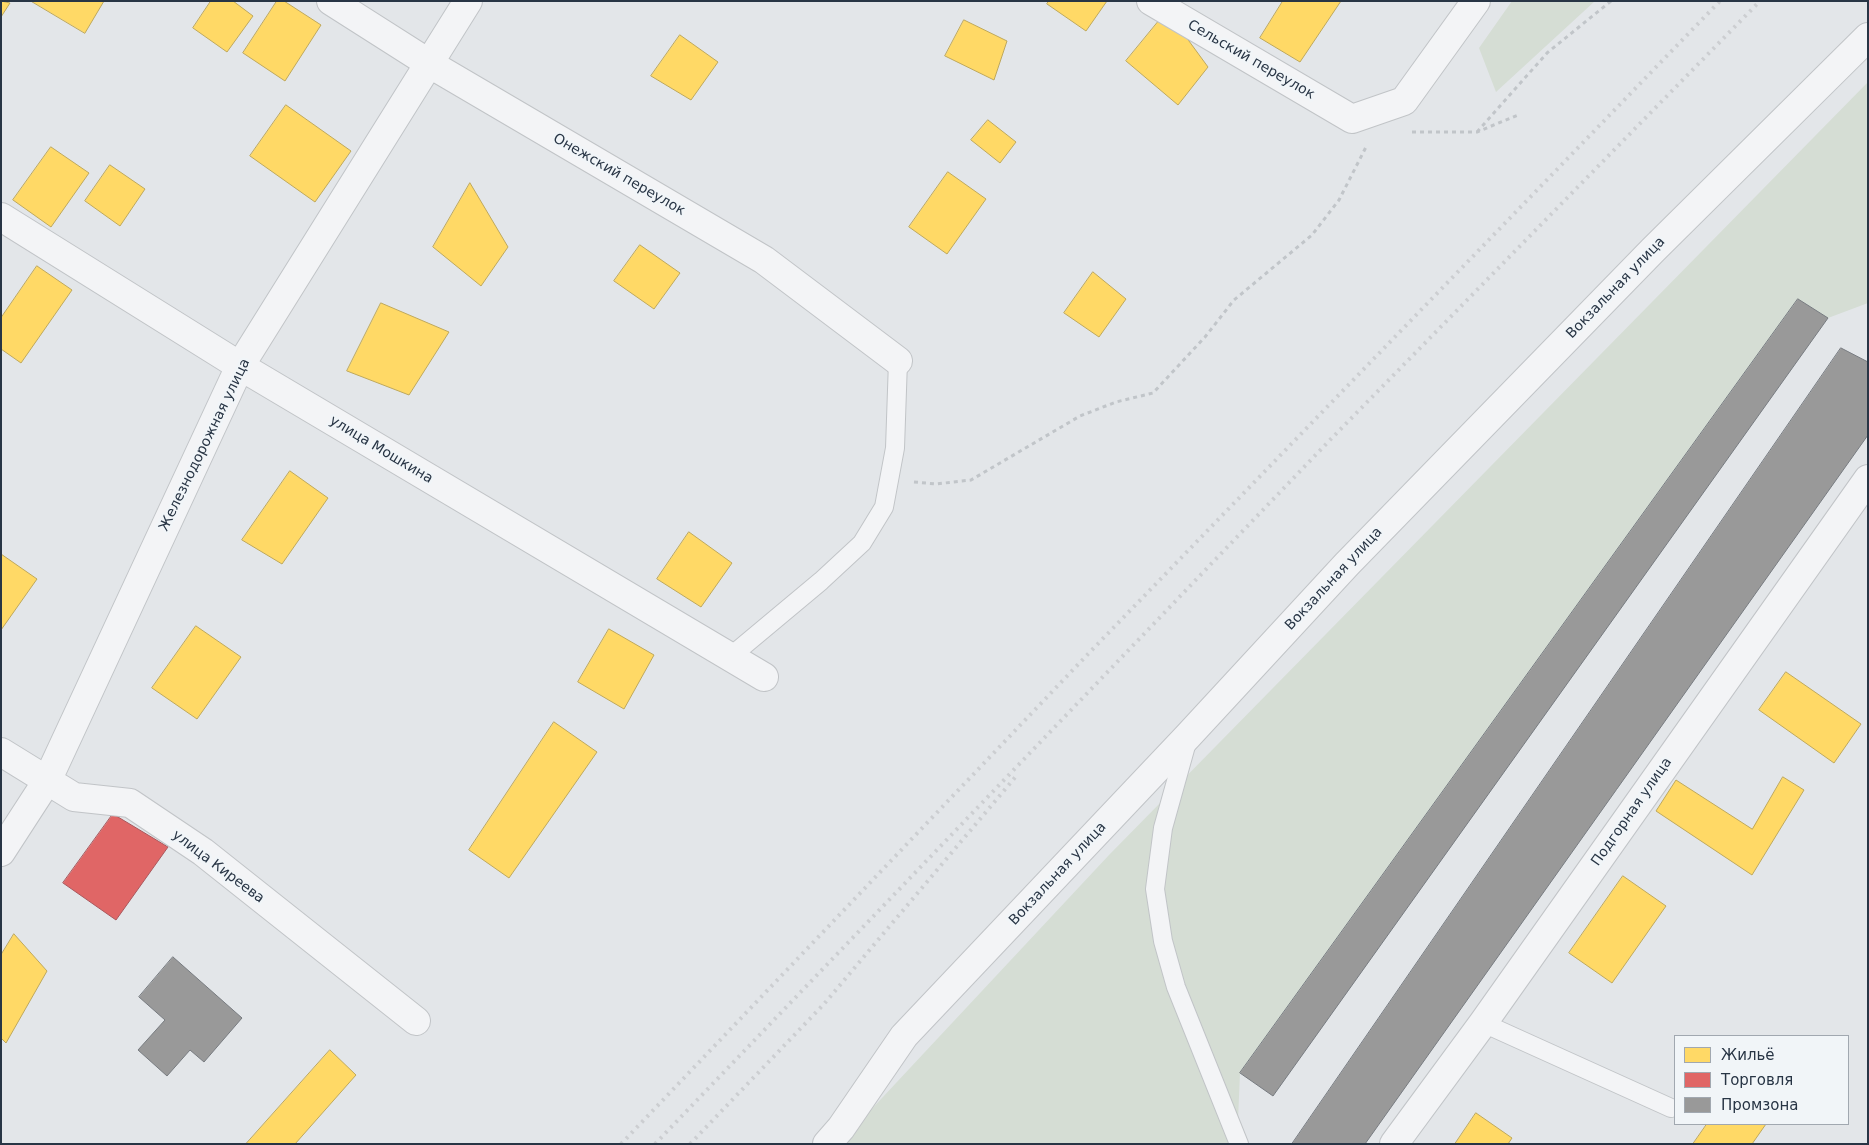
<!DOCTYPE html>
<meta charset="utf-8">
<style>
body{margin:0}
#map{position:relative;width:1869px;height:1145px;overflow:hidden;background:#e3e6e9;font-family:"DejaVu Sans",sans-serif}
canvas{display:block}
.frame{position:absolute;inset:0;border:2px solid #283545;pointer-events:none}
.legend{position:absolute;left:1674px;top:1035px;width:175px;height:90px;box-sizing:border-box;background:#f1f5f8;border:1px solid #a1a8b0;margin:0;padding:6px 9px;list-style:none;font-size:15px;color:#283545}
.legend li{display:flex;align-items:center;gap:10px;height:25px}
.legend b{width:25px;border:1px solid #a1a8b0}
</style>
<div id="map">
<canvas width="1869" height="1145"></canvas>
<div class="frame"></div>
<ul class="legend">
<li><b style="height:14px;background:#ffd966"></b>Жильё</li>
<li><b style="height:14px;background:#e06666"></b>Торговля</li>
<li><b style="height:14px;background:#999"></b>Промзона</li>
</ul>
</div>
<script>
const ctx = document.querySelector('canvas').getContext('2d');
ctx.lineJoin = 'round';
function fillPath(path, color) {
  ctx.fillStyle = color;
  ctx.fill(path, 'evenodd');
}
function stroke(path, color, width, dash) {
  ctx.strokeStyle = color;
  ctx.lineWidth = width;
  ctx.lineCap = dash ? 'butt' : 'round';
  ctx.setLineDash(dash || []);
  ctx.stroke(path);
}
function drawText(font, color, halo, rows, align = 'center') {
  ctx.font = font + ' "DejaVu Sans",sans-serif';
  ctx.lineWidth = 5;
  ctx.setLineDash([]);
  ctx.textBaseline = 'middle';
  ctx.strokeStyle = halo;
  ctx.fillStyle = color;
  for (const [text, x, y, turn = 0] of rows) {
    ctx.save();
    ctx.translate(x, y);
    ctx.rotate((+turn || 0) * Math.PI / 180);
    ctx.textAlign = isNaN(turn) ? turn : align;
    if (halo) ctx.strokeText(text, 0, 0);
    ctx.fillText(text, 0, 0);
    ctx.restore();
  }
}
const green = new Path2D(`
 M 1512,1 L 1595,1 L 1496,92 L 1479,48 Z
 M 1868,82 L 1868,303 L 1828,318 L 1798,299 L 1240,1073 L 1237,1144 L 839,1144 L 1109,855 Z`);
const homes = new Path2D(`
 M 1,1 L 10,3 L 1,17 Z
 M 31,1 L 104,1 L 85,33 Z
 M 211,1 L 233,1 L 253,16 L 227,52 L 193,28 Z
 M 277,1 L 284,1 L 321,25 L 285,81 L 243,53 Z
 M 1049,1 L 1107,1 L 1086,31 L 1047,4 Z
 M 1283,1 L 1341,1 L 1300,62 L 1260,38 Z
 M 1167,11 L 1208,67 L 1178,105 L 1126,61 Z
 M 964,20 L 1007,41 L 994,80 L 945,56 Z
 M 680,35 L 718,62 L 691,100 L 651,76 Z
 M 286,105 L 351,151 L 315,202 L 250,156 Z
 M 988,120 L 1016,142 L 1000,163 L 971,140 Z
 M 51,147 L 89,173 L 51,227 L 13,200 Z
 M 110,165 L 145,189 L 120,226 L 85,201 Z
 M 948,172 L 986,199 L 947,254 L 909,227 Z
 M 470,183 L 508,247 L 481,286 L 433,247 Z
 M 640,245 L 680,273 L 654,309 L 614,281 Z
 M 37,266 L 72,290 L 21,363 L 1,349 L 1,318 Z
 M 1093,272 L 1126,299 L 1099,337 L 1064,313 Z
 M 381,303 L 449,332 L 409,395 L 347,371 Z
 M 290,471 L 328,498 L 282,564 L 242,540 Z
 M 689,532 L 732,563 L 701,607 L 657,579 Z
 M 1,554 L 37,579 L 1,630 Z
 M 196,626 L 241,657 L 197,719 L 152,688 Z
 M 609,629 L 654,655 L 624,709 L 578,682 Z
 M 1786,672 L 1861,724 L 1834,763 L 1759,710 Z
 M 554,722 L 597,752 L 509,878 L 469,850 Z
 M 1783,777 L 1804,790 L 1752,875 L 1656,811 L 1676,780 L 1752,829 Z
 M 1623,876 L 1666,906 L 1612,983 L 1569,953 Z
 M 14,934 L 47,971 L 6,1043 L 1,1038 L 1,955 Z
 M 330,1050 L 356,1075 L 295,1144 L 246,1144 Z
 M 1476,1113 L 1512,1138 L 1508,1144 L 1455,1144 Z
 M 1707,1124 L 1766,1124 L 1752,1144 L 1693,1144 Z`);
const shops = new Path2D(`
 M 113,814 L 168,847 L 116,920 L 63,883 Z`);
const industry = new Path2D(`
 M 1798,299 L 1828,318 L 1273,1096 L 1240,1073 Z
 M 1841,348 L 1868,362 L 1868,435 L 1365,1144 L 1292,1144 Z
 M 173,957 L 242,1018 L 204,1062 L 190,1050 L 167,1076 L 138,1050 L 165,1020 L 139,997 Z`);
const path = new Path2D(`
 M 1412,132 L 1477,132 L 1518,115
 M 1477,132 L 1547,53 L 1611,1
 M 914,482 L 936,484 L 971,480 L 1080,416 L 1116,402 L 1153,393 L 1205,337 L 1234,300 L 1312,235 L 1339,200 L 1366,147`);
const service = new Path2D(`
 M 730,657 L 821,581 L 862,543 L 884,507 L 895,448 L 898,361
 M 1187,742 L 1163,828 L 1155,889 L 1163,941 L 1176,987 L 1239,1144
 M 1483,1023 L 1671,1108`);
const minor = new Path2D(`
 M 331,1 L 430,64 L 764,260 L 898,361
 M 1151,1 L 1352,119 L 1404,101 L 1476,1
 M 1,217 L 240,366 L 764,677
 M 1,752 L 74,797 L 130,803 L 203,852 L 416,1021
 M 1,852 L 47,781 L 240,366 L 468,1
 M 827,1144 L 841,1128 L 904,1036 L 1188,736 L 1347,564 L 1653,250 L 1868,37
 M 1394,1144 L 1483,1023 L 1868,479`);
const rail = new Path2D(`
 M 621,1144 L 1089,653 L 1720,1
 M 655,1144 L 1329,441 L 1760,1
 M 690,1144 L 824,1004 L 1018,774`);
const streetNames = [
 ["Сельский переулок",1251,60,30],
 ["Онежский переулок",619,175,30],
 ["Вокзальная улица",1616,288,-46],
 ["Железнодорожная улица",205,445,-64],
 ["улица Мошкина",381,450,31],
 ["Вокзальная улица",1334,579,-47],
 ["Подгорная улица",1632,812,-55],
 ["улица Киреева",218,867,37],
 ["Вокзальная улица",1058,874,-47]
];
fillPath(green, '#d5ddd4');
fillPath(homes, '#ffd966');
stroke(homes, '#bea85c', 1);
fillPath(shops, '#e06666');
stroke(shops, '#a9575c', 1);
fillPath(industry, '#999');
stroke(industry, '#777b80', 1);
stroke(service, '#c1c4c7', 20);
stroke(minor, '#c1c4c7', 30);
stroke(path, '#c1c5c9', 3, [4, 4]);
stroke(service, '#f3f4f6', 18);
stroke(minor, '#f3f4f6', 28);
stroke(rail, '#ccced1', 4, [2.5, 5]);
drawText('14px', '#283545', '#f1f5f8', streetNames);
</script>
